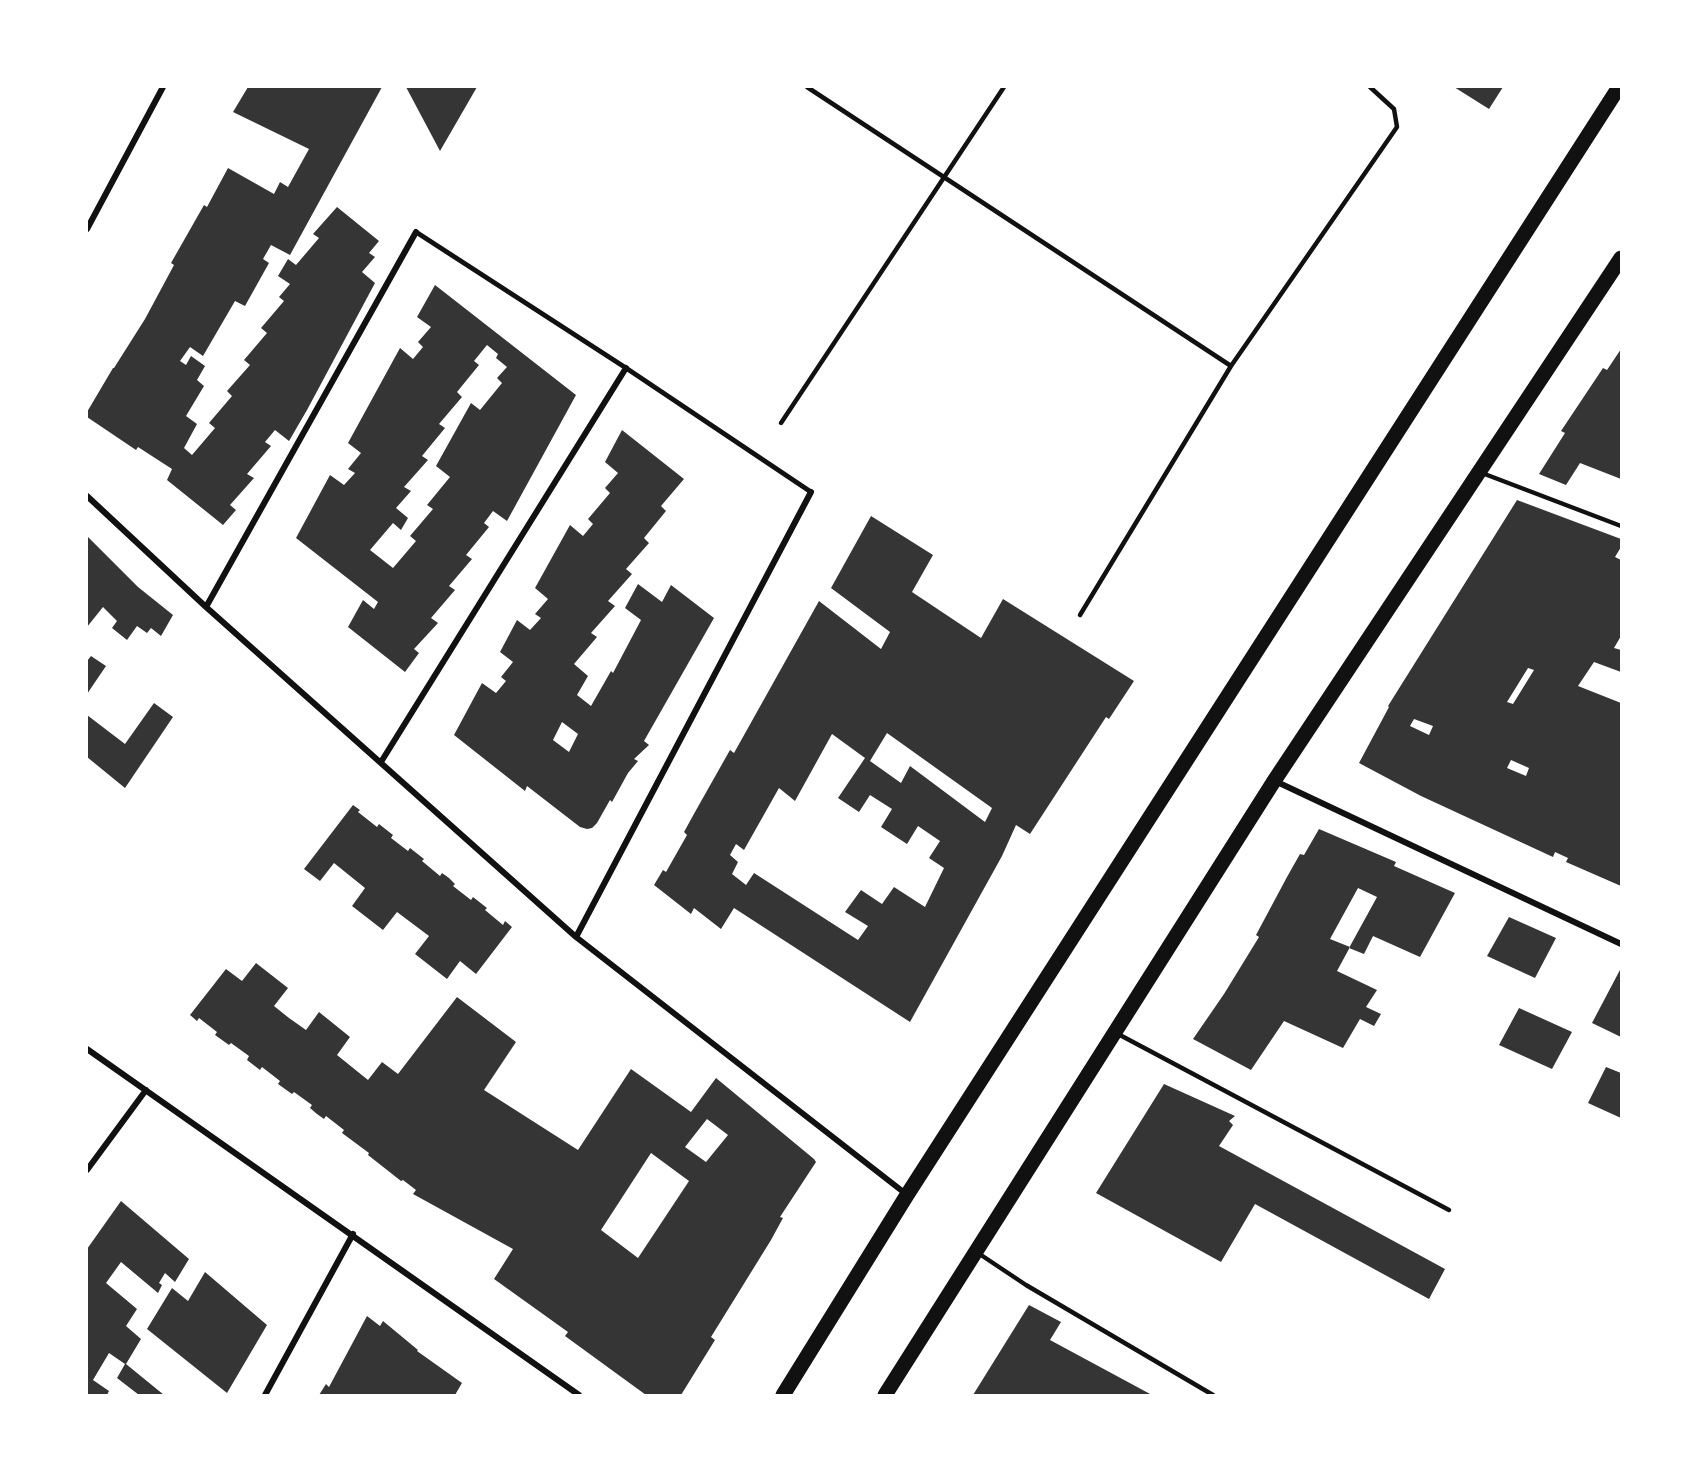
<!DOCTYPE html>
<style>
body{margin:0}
#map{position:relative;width:1708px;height:1482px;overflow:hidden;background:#fff;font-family:Figtree,sans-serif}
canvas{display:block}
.frame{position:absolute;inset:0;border:88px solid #fff;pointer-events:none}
</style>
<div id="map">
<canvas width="1708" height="1482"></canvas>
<div class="frame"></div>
</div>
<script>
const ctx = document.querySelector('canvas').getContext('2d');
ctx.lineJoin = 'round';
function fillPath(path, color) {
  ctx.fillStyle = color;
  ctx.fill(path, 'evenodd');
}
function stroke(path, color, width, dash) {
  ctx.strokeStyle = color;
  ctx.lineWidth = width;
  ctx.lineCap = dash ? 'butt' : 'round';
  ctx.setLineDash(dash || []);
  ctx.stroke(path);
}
const building = new Path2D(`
 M 248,87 L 382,87 L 290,255 L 271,245 L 263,259 L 269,263 L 245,306 L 235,301 L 203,356 L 190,347 L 180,361 L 186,365 L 191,356 L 205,366 L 197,380 L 204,386 L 186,416 L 197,424 L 184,448 L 192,455 L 215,428 L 209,423 L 232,396 L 227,391 L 250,365 L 244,360 L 267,333 L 261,328 L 284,301 L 279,297 L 290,284 L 278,276 L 288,259 L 296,265 L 319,238 L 313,234 L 337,207 L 379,241 L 369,253 L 375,257 L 362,272 L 375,283 L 307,410 L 289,441 L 275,430 L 265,442 L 271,446 L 247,474 L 254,478 L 230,505 L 236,510 L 223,525 L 167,480 L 172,469 L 138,447 L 136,450 L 87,417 L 87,412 L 113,368 L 114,368 L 145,319 L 174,265 L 171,263 L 204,205 L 207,207 L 228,168 L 274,194 L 280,182 L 288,187 L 309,149 L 233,112 Z
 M 406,87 L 477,87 L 440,151 Z
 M 1454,87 L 1503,87 L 1489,109 Z
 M 435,285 L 576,395 L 507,521 L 493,511 L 484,523 L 489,527 L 466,555 L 472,559 L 449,586 L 455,590 L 431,618 L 438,623 L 414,649 L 419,653 L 405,672 L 348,627 L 363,600 L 374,609 L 378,602 L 296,538 L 330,475 L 344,485 L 355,473 L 348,469 L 361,453 L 348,443 L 400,348 L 413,359 L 423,347 L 418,342 L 431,327 L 417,317 ZM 487,345 L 498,354 L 496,358 L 507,367 L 497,378 L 502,383 L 480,410 L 471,403 L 436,466 L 450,477 L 427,505 L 433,509 L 410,536 L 416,541 L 393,568 L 370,550 L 393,523 L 401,530 L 408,518 L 396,508 L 411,491 L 404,487 L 428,460 L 422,456 L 445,428 L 439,424 L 462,397 L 457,392 L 479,365 L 474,361 Z
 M 1621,349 L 1621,479 L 1580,463 L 1566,485 L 1539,474 L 1565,433 L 1561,431 L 1603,368 L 1607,370 Z
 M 622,430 L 684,479 L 661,506 L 666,511 L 644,538 L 649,543 L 626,569 L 632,574 L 608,601 L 615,606 L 591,633 L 597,637 L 574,664 L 588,676 L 577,695 L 591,706 L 611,671 L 613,673 L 641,620 L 625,608 L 638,584 L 662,602 L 671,585 L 714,618 L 644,741 L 649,745 L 634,759 L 638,761 L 628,773 L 612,802 L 610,800 L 597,823 L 592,828 L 587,829 L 580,827 L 527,786 L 525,791 L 454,735 L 482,683 L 496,693 L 506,681 L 501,677 L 513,662 L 500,652 L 517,620 L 530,630 L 541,618 L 535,614 L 548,599 L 535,588 L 570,525 L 583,536 L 593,524 L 588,519 L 610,493 L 605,488 L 618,473 L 605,462 ZM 562,722 L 578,734 L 569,752 L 553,740 Z
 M 1517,500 L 1621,539 L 1621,547 L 1615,557 L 1621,560 L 1621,636 L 1614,648 L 1621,650 L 1621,672 L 1594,662 L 1578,686 L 1621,703 L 1621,886 L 1566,862 L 1568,858 L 1555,852 L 1553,857 L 1421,796 L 1359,763 L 1389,707 L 1388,706 ZM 1528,668 L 1534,670 L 1513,704 L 1507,702 ZM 1414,719 L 1433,726 L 1429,735 L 1410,726 ZM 1511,760 L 1529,768 L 1526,776 L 1507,768 Z
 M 871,516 L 933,555 L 912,592 L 981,638 L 1003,599 L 1134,681 L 1109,719 L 1106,717 L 1030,834 L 1016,825 L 1002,856 L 910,1022 L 734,908 L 721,929 L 694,908 L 691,914 L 654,885 L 663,870 L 666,872 L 687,835 L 684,832 L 695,812 L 730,750 L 734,753 L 819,601 L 881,649 L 890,632 L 831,588 ZM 887,733 L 992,808 L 985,822 L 910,766 L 901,783 L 870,761 ZM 832,734 L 865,758 L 838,798 L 859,812 L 870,795 L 892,809 L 881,827 L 907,844 L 918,826 L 940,841 L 929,858 L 944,868 L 925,907 L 894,887 L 882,904 L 861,890 L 845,912 L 868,926 L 858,940 L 754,873 L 746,885 L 732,874 L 738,862 L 730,855 L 736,844 L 744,850 L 779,788 L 795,801 Z
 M 87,536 L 138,587 L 173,615 L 161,636 L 151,628 L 147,633 L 137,626 L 127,640 L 112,628 L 117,621 L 103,607 L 87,627 Z
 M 91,656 L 106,666 L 87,694 L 87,661 Z
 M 154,703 L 173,717 L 125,788 L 87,757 L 87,715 L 125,744 Z
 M 353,805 L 360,810 L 358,812 L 377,827 L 379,824 L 393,835 L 391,838 L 408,851 L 410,848 L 424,859 L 422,861 L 440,876 L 442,873 L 449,878 L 455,884 L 453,886 L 471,900 L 473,897 L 487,908 L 485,910 L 503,925 L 505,921 L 512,927 L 476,974 L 460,961 L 447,979 L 415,954 L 429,936 L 397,912 L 383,930 L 352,906 L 365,888 L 334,863 L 320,881 L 304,869 Z
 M 1319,829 L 1396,862 L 1394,866 L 1455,893 L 1420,957 L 1373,936 L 1364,954 L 1349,948 L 1377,897 L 1358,888 L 1330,939 L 1350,947 L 1337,971 L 1377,990 L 1366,1007 L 1381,1014 L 1374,1026 L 1360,1019 L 1343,1048 L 1284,1021 L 1251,1070 L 1193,1039 L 1224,994 L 1259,937 L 1256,935 L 1287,877 L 1300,854 L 1304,855 Z
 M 1509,917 L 1556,938 L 1535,978 L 1487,956 Z
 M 256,963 L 288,988 L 274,1006 L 289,1018 L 306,1030 L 319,1012 L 350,1037 L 337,1055 L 368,1080 L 382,1062 L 398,1074 L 457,997 L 516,1042 L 484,1090 L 578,1150 L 631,1069 L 691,1112 L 716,1078 L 814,1159 L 816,1162 L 780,1217 L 783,1218 L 771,1240 L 711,1337 L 715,1340 L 681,1395 L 646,1395 L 565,1336 L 568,1332 L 494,1279 L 513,1249 L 413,1194 L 416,1190 L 403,1180 L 401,1181 L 368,1155 L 369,1153 L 342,1133 L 344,1130 L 326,1116 L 324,1119 L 317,1114 L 310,1108 L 312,1105 L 294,1092 L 292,1094 L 278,1084 L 280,1081 L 262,1067 L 260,1070 L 247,1060 L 249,1056 L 231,1043 L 229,1045 L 215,1035 L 217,1032 L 199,1018 L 197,1021 L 190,1015 L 226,969 L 242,981 ZM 707,1119 L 728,1135 L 706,1162 L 685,1147 ZM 651,1153 L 689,1181 L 638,1258 L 601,1230 Z
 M 1621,968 L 1621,1037 L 1592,1023 Z
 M 1519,1008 L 1572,1032 L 1552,1069 L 1499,1045 Z
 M 1606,1067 L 1621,1073 L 1621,1118 L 1588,1103 Z
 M 1164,1084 L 1235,1116 L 1229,1121 L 1233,1125 L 1219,1146 L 1445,1269 L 1429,1299 L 1255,1204 L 1221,1262 L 1096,1193 Z
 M 121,1201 L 189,1259 L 175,1282 L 165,1273 L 159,1283 L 162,1285 L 158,1293 L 121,1262 L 106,1283 L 137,1309 L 126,1326 L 141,1339 L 126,1364 L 164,1395 L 139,1395 L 117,1378 L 125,1364 L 109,1353 L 93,1380 L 109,1391 L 107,1395 L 87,1395 L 87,1249 Z
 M 205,1272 L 267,1325 L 227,1393 L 147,1329 L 172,1288 L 188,1301 Z
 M 1029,1305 L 1061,1322 L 1050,1340 L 1152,1395 L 973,1395 Z
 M 367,1316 L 380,1326 L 383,1321 L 418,1350 L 417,1351 L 462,1383 L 455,1395 L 319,1395 L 326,1384 L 329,1387 Z`);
const service = new Path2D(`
 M 807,87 L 1231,366
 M 781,423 L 1004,87
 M 1482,473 L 1621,526
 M 1080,615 L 1231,366 L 1397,127 L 1394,109 L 1370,87
 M 1118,1034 L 1449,1210
 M 978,1253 L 1026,1285 L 1213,1395`);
const pedestrian = new Path2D(`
 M 416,232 L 626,368 L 811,492`);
const minor = new Path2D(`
 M 87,229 L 163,87
 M 87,496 L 206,607 L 576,937 L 906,1194
 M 206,607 L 416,232
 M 381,762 L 626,368
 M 1275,781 L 1621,944
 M 576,937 L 811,492
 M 87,1049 L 579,1395
 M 87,1170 L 146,1090
 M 265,1395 L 353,1234`);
const primary = new Path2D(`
 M 783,1395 L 907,1195 L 1619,87
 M 885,1395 L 1274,781 L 1621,258`);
fillPath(building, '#353535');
stroke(service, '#111', 4.5);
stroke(pedestrian, '#111', 5);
stroke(minor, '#111', 6);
stroke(primary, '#111', 15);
</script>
